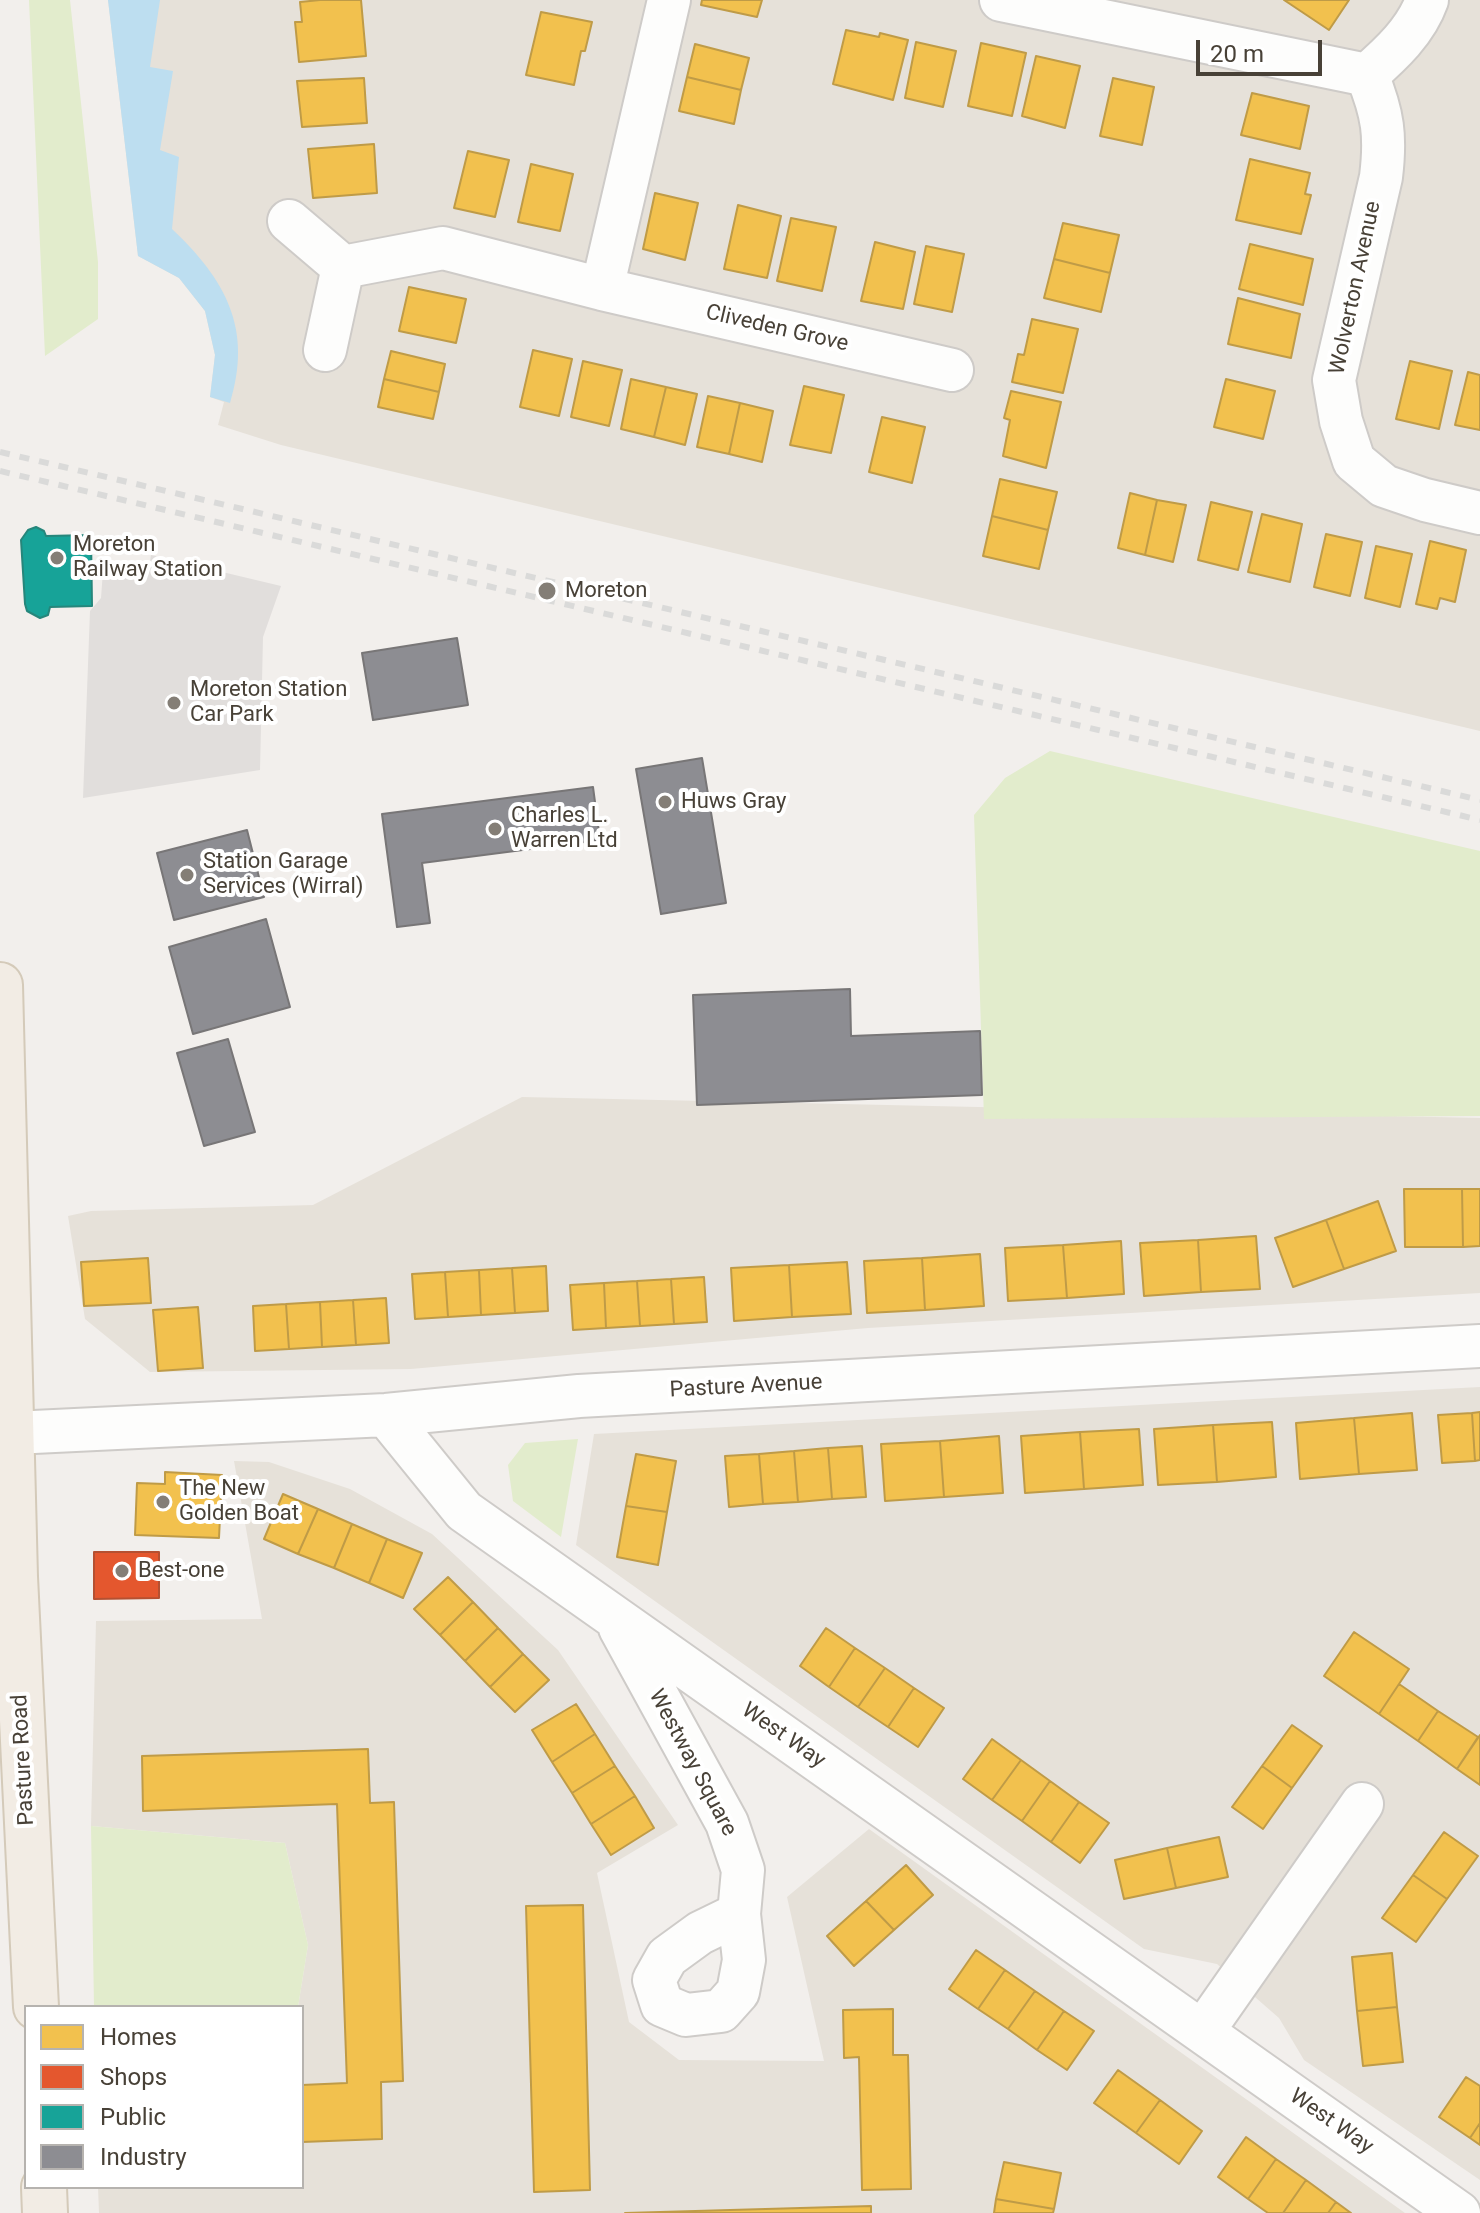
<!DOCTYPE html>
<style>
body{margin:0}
#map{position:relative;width:1480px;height:2213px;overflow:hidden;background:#f2efec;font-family:Roboto,sans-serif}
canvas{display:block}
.legend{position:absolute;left:24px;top:2005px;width:280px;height:184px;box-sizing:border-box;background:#fff;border:2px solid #b6b3af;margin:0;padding:10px 14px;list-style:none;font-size:24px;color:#484137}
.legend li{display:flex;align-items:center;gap:16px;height:40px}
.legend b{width:40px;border:2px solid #b6b3af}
.scale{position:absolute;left:1196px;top:40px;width:126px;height:36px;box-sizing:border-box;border:4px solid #484137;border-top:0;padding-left:10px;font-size:24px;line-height:28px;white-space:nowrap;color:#484137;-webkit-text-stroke:6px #fff;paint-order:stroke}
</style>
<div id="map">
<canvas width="1480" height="2213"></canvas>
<ul class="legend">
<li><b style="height:22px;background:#f2c14e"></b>Homes</li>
<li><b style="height:22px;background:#e4572e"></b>Shops</li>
<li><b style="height:22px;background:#17a398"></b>Public</li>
<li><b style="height:22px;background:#8d8d92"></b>Industry</li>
</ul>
<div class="scale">20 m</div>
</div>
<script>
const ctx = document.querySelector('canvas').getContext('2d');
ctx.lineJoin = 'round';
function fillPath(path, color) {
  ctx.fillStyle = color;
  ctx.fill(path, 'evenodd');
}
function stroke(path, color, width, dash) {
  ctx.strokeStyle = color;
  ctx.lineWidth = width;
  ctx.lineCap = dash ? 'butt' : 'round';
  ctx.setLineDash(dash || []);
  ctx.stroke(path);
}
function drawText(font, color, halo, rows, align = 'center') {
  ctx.font = font + ' Roboto,sans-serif';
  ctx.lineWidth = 8;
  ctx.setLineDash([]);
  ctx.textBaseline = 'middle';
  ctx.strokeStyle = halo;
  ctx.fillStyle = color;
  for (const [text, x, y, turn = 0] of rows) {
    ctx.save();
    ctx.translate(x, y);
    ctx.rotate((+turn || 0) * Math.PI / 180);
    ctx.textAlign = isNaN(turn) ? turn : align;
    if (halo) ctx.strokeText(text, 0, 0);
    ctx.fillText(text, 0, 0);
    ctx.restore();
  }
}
const residential = new Path2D(`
 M 108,0 L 1480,0 L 1480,731 L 281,445 L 218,425 L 224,402 L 210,397 L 215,355 L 205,311 L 179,278 L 138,256 Z
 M 522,1097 L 1480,1118 L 1480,1293 L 868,1328 L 411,1369 L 150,1372 L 85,1319 L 68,1216 L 91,1211 L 313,1205 Z
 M 1480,1387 L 1480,2180 L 1304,2060 L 1279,2018 L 1217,1964 L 1144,1949 L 576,1545 L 594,1434 Z
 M 234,1461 L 269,1462 L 350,1489 L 432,1534 L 558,1650 L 678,1825 L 597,1873 L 629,2022 L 679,2060 L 824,2061 L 787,1897 L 869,1829 L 1405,2213 L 99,2213 L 98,2187 L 302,2187 L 302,2007 L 298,2007 L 308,1945 L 285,1843 L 91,1826 L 96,1621 L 262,1619 Z`);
const green = new Path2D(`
 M 29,0 L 70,0 L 98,262 L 98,319 L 45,356 Z
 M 1050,751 L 1480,851 L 1480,1116 L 984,1119 L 974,815 L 1005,778 Z
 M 578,1439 L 561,1537 L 513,1501 L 508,1465 L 525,1443 Z
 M 91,1826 L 285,1843 L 308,1945 L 298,2007 L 94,2007 Z`);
const parking = new Path2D(`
 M 151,555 L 281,586 L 263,637 L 260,770 L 83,798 L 90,611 L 101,598 L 103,571 L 148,576 Z`);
const water = new Path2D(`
 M 108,0 L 160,0 L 150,67 L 173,71 L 160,150 L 179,157 L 172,229 C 226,280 253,329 230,403 L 210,397 L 215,355 L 205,311 L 179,278 L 138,256 Z`);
const homes = new Path2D(`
 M 320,0 L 361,0 L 366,56 L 299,62 L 295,22 L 302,22 L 300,2 Z
 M 702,0 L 762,0 L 757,17 L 701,5 Z
 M 1284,0 L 1349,0 L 1329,30 Z
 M 541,12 L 592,22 L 585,51 L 581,51 L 574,85 L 526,75 Z
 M 846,30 L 879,37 L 880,33 L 908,40 L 893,100 L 833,84 Z
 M 916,42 L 956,51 L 943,107 L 905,98 Z
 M 981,43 L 1026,53 L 1012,116 L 968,106 Z
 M 695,44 L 749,58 L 741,90 L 687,77 Z
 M 1036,56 L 1080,66 L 1065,128 L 1022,116 Z
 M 687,77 L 741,90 L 734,124 L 679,111 Z
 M 364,78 L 367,123 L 302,127 L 297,81 Z
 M 1113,78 L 1154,87 L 1142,145 L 1100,136 Z
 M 1252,93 L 1309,106 L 1300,149 L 1241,135 Z
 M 374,144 L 377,193 L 313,198 L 308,149 Z
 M 468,151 L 509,160 L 495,217 L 454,208 Z
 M 1250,159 L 1310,173 L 1305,194 L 1311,195 L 1301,234 L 1236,220 Z
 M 531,164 L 573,174 L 560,231 L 518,222 Z
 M 655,193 L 698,203 L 685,260 L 643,249 Z
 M 738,205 L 781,216 L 767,278 L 724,269 Z
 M 791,218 L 836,227 L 822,291 L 777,281 Z
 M 1063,223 L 1119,235 L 1110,273 L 1054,259 Z
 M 875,242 L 915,252 L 903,309 L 861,301 Z
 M 1250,244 L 1313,259 L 1303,305 L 1239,289 Z
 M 926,246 L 964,254 L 952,312 L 914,304 Z
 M 1054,259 L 1110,273 L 1101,312 L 1044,298 Z
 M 409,287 L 466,299 L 456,343 L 399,331 Z
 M 1238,298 L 1300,314 L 1291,358 L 1228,344 Z
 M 1032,319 L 1078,329 L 1063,393 L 1012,382 L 1018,354 L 1024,355 Z
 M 533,350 L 572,359 L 559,416 L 520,407 Z
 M 391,351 L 445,364 L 439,392 L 384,379 Z
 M 583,361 L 622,370 L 609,426 L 571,417 Z
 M 1410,361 L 1452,371 L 1439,429 L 1396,419 Z
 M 1468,372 L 1480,375 L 1480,430 L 1455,425 Z
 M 384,379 L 439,392 L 433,419 L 378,407 Z
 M 631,379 L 666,387 L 654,437 L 621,429 Z
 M 1226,379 L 1275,391 L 1263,439 L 1214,427 Z
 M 804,386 L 844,395 L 831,453 L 790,445 Z
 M 666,387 L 697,394 L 685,445 L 654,437 Z
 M 1011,391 L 1061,402 L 1046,468 L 1003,456 L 1010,420 L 1004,418 Z
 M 708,396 L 740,403 L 729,454 L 697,447 Z
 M 740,403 L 773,411 L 762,462 L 729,454 Z
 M 882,417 L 925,427 L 912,483 L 869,472 Z
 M 1000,479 L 1057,492 L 1048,530 L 992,516 Z
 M 1130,493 L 1157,500 L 1145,555 L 1118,548 Z
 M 1157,500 L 1186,505 L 1173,562 L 1145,555 Z
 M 1211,502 L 1252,512 L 1238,570 L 1198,560 Z
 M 1262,514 L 1302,524 L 1290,582 L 1248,572 Z
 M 992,516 L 1048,530 L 1039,569 L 983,556 Z
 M 1326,534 L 1362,542 L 1350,596 L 1314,587 Z
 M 1430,541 L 1466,550 L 1455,602 L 1440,598 L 1437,609 L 1416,604 Z
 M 1376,546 L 1412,554 L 1400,607 L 1365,598 Z
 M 1404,1189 L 1462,1189 L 1463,1247 L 1405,1247 Z
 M 1462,1189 L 1480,1189 L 1480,1246 L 1463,1247 Z
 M 1378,1201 L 1396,1251 L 1344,1269 L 1326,1220 Z
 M 1326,1220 L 1344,1269 L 1293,1287 L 1275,1238 Z
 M 1256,1236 L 1260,1289 L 1201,1292 L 1198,1240 Z
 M 1198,1240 L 1201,1292 L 1144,1296 L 1140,1243 Z
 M 1121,1241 L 1124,1294 L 1067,1298 L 1063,1245 Z
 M 1063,1245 L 1067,1298 L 1008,1301 L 1005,1248 Z
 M 980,1254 L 984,1306 L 925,1310 L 922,1258 Z
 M 148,1258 L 151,1303 L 84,1306 L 81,1262 Z
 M 922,1258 L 925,1310 L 867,1313 L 864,1261 Z
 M 847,1262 L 851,1314 L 792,1317 L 789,1265 Z
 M 789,1265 L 792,1317 L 734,1321 L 731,1268 Z
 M 546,1266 L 548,1311 L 515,1313 L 512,1268 Z
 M 512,1268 L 515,1313 L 481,1315 L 479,1270 Z
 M 479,1270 L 481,1315 L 448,1317 L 445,1272 Z
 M 445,1272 L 448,1317 L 415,1319 L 412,1274 Z
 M 704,1277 L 707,1322 L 674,1324 L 671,1279 Z
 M 671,1279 L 674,1324 L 640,1326 L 637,1281 Z
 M 637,1281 L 640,1326 L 606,1328 L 604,1283 Z
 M 604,1283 L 606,1328 L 573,1330 L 570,1285 Z
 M 386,1298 L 389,1343 L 356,1345 L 353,1300 Z
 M 353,1300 L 356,1345 L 322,1347 L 320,1302 Z
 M 320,1302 L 322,1347 L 289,1349 L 286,1304 Z
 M 286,1304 L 289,1349 L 255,1351 L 253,1306 Z
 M 198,1307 L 203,1368 L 158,1371 L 153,1310 Z
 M 1480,1412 L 1480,1460 L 1475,1461 L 1472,1413 Z
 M 1412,1413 L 1417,1470 L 1359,1474 L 1354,1418 Z
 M 1472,1413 L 1475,1461 L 1442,1463 L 1438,1415 Z
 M 1354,1418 L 1359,1474 L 1300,1479 L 1296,1423 Z
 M 1272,1422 L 1276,1477 L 1217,1482 L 1213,1425 Z
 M 1213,1425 L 1217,1482 L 1158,1485 L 1154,1429 Z
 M 1139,1429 L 1143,1485 L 1084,1489 L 1080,1432 Z
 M 1080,1432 L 1084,1489 L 1025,1493 L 1021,1436 Z
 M 999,1436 L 1003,1493 L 944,1497 L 940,1441 Z
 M 940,1441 L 944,1497 L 885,1501 L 881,1444 Z
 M 862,1446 L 866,1497 L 832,1499 L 828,1448 Z
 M 828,1448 L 832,1499 L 798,1502 L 794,1451 Z
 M 794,1451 L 798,1502 L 763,1504 L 759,1454 Z
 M 636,1454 L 676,1461 L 667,1512 L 626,1506 Z
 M 759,1454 L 763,1504 L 729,1507 L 725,1456 Z
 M 165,1472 L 222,1475 L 219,1538 L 135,1535 L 137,1483 L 165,1484 Z
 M 283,1494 L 318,1509 L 298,1554 L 264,1539 Z
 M 626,1506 L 667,1512 L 658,1565 L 617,1557 Z
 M 318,1509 L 352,1524 L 334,1568 L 298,1554 Z
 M 352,1524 L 387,1539 L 369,1583 L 334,1568 Z
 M 387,1539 L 422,1553 L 403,1598 L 369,1583 Z
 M 448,1577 L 473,1602 L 440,1635 L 414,1609 Z
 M 473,1602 L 498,1628 L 465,1661 L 440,1635 Z
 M 498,1628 L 523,1654 L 490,1687 L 465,1661 Z
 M 826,1628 L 855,1648 L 829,1687 L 800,1666 Z
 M 1354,1632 L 1409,1669 L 1379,1714 L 1324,1676 Z
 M 855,1648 L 885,1668 L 858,1707 L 829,1687 Z
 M 523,1654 L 549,1680 L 515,1712 L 490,1687 Z
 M 885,1668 L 914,1688 L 888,1727 L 858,1707 Z
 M 1399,1684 L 1438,1711 L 1418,1741 L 1379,1714 Z
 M 914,1688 L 944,1708 L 918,1747 L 888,1727 Z
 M 576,1704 L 595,1734 L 552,1762 L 532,1730 Z
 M 1438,1711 L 1478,1737 L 1457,1769 L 1418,1741 Z
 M 1292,1725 L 1322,1746 L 1292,1788 L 1262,1766 Z
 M 595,1734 L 615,1766 L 572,1793 L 552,1762 Z
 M 1480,1735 L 1480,1785 L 1457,1769 Z
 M 992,1739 L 1021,1760 L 992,1800 L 963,1779 Z
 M 368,1749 L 370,1803 L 394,1802 L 403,2081 L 381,2082 L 382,2139 L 302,2142 L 302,2085 L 347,2083 L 337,1804 L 143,1811 L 142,1756 Z
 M 1021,1760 L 1050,1781 L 1022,1821 L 992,1800 Z
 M 615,1766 L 635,1796 L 591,1824 L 572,1793 Z
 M 1262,1766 L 1292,1788 L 1263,1829 L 1232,1807 Z
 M 1050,1781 L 1079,1802 L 1051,1842 L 1022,1821 Z
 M 635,1796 L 654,1828 L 611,1855 L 591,1824 Z
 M 1079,1802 L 1109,1823 L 1080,1863 L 1051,1842 Z
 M 1444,1832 L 1478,1856 L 1447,1899 L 1413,1875 Z
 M 1219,1837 L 1228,1877 L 1176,1888 L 1167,1848 Z
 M 1167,1848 L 1176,1888 L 1124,1899 L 1115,1860 Z
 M 906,1865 L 933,1895 L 894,1930 L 866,1901 Z
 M 1413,1875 L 1447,1899 L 1416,1942 L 1382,1918 Z
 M 866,1901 L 894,1930 L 854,1966 L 827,1936 Z
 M 583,1905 L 590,2190 L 534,2192 L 526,1906 Z
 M 976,1950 L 1005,1970 L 978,2009 L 949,1989 Z
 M 1392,1953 L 1397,2007 L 1357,2011 L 1352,1957 Z
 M 1005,1970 L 1035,1991 L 1008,2029 L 978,2009 Z
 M 1035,1991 L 1064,2011 L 1037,2050 L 1008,2029 Z
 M 1397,2007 L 1403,2062 L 1363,2066 L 1357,2011 Z
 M 893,2009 L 893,2055 L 908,2055 L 911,2189 L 862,2190 L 859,2057 L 844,2058 L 843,2010 Z
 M 1064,2011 L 1094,2031 L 1067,2070 L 1037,2050 Z
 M 1118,2070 L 1160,2100 L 1136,2133 L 1094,2103 Z
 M 1466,2077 L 1480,2086 L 1480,2123 L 1470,2138 L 1439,2117 Z
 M 1160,2100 L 1202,2131 L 1179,2164 L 1136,2133 Z
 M 1480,2123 L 1480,2145 L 1470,2138 Z
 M 1246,2137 L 1276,2159 L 1248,2199 L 1218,2177 Z
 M 1276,2159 L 1306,2180 L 1283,2213 L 1268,2213 L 1248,2199 Z
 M 1004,2162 L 1061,2173 L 1054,2209 L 996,2199 Z
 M 1306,2180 L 1336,2202 L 1328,2213 L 1283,2213 Z
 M 996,2199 L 1054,2209 L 1053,2213 L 994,2213 Z
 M 1336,2202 L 1351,2213 L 1328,2213 Z
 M 871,2206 L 871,2213 L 625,2213 Z`);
const shops = new Path2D(`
 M 94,1552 L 159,1552 L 159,1598 L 94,1599 Z`);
const public = new Path2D(`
 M 36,527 L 44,531 L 46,536 L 91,535 L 92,606 L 50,607 L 48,615 L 40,618 L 27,611 L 25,604 L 21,540 L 28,530 Z`);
const industry = new Path2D(`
 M 457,638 L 468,705 L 373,720 L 362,653 Z
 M 702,758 L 726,903 L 661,914 L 636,769 Z
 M 593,787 L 600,840 L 422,863 L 430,923 L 397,927 L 382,814 Z
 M 247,830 L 264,897 L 174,920 L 157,853 Z
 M 266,919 L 290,1007 L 193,1034 L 169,947 Z
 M 850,989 L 851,1036 L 980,1031 L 982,1095 L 697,1105 L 693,995 Z
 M 228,1039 L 255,1132 L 204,1146 L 177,1053 Z`);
const minor = new Path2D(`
 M 669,0 L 602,289 L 952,370
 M 1001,0 L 1367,75
 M 1367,75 C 1383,114 1386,136 1381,177 L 1334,380 L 1341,421 L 1354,461 L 1384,486 L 1425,500 L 1480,513
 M 1367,75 C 1391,54 1416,31 1427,0
 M 289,221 L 343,267
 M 325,350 L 343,267 L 443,248 L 602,289
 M 386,1415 L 464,1511 L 1459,2213
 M 13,1433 L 386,1415 L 579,1396 L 1480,1346
 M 620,1628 L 727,1823 L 743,1870 L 739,1914 L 700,1933 L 667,1957 L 654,1980 L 662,2005 L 686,2015 L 721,2011 L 738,1992 L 744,1960 L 739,1914
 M 1203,2031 L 1362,1804`);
const primary = new Path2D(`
 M 0,985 L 15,1577 L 36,2007
 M 44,2187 L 45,2213`);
const rail = new Path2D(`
 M 0,452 L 1480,800
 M 0,471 L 1480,820`);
const markers = [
 [57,558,8,"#847e76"],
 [547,591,10,"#847e76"],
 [174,703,8,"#847e76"],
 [665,802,8,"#847e76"],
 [495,829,8,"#847e76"],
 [187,875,8,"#847e76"],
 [163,1502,8,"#847e76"],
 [122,1571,8,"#847e76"]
];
const streetNames = [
 ["Wolverton Avenue",1356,288,-78],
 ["Cliveden Grove",777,329,13],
 ["Pasture Avenue",746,1387,-3],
 ["West Way",783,1736,35],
 ["Pasture Road",24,1760,-93],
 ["Westway Square",692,1763,62],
 ["West Way",1331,2122,35]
];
const poiNames = [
 ["Moreton",73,545],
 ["Railway Station",73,570],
 ["Moreton",565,591],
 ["Moreton Station",190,690],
 ["Car Park",190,715],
 ["Huws Gray",681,802],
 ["Charles L.",511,816],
 ["Warren Ltd",511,841],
 ["Station Garage",203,862],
 ["Services (Wirral)",203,887],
 ["The New",179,1489],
 ["Golden Boat",179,1514],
 ["Best-one",138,1571]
];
fillPath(residential, '#e6e1d9');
fillPath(green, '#e2eccc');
fillPath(parking, '#e1dedc');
fillPath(water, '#bddef0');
fillPath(homes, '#f2c14e');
stroke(homes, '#bf9b47', 2);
fillPath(shops, '#e4572e');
stroke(shops, '#b55031', 2);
fillPath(public, '#17a398');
stroke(public, '#26867b', 2);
fillPath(industry, '#8d8d92');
stroke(industry, '#787677', 2);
stroke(minor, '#cecbc8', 46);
stroke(primary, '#d4cab9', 48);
stroke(minor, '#fdfdfc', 42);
stroke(primary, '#f2ece4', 44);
stroke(rail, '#dadad9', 6, [10, 10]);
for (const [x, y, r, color] of markers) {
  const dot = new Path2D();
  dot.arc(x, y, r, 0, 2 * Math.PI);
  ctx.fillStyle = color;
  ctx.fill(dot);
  stroke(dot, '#fff', 3);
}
drawText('22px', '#484137', '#fff', streetNames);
drawText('22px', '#484137', '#fff', poiNames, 'left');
</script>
